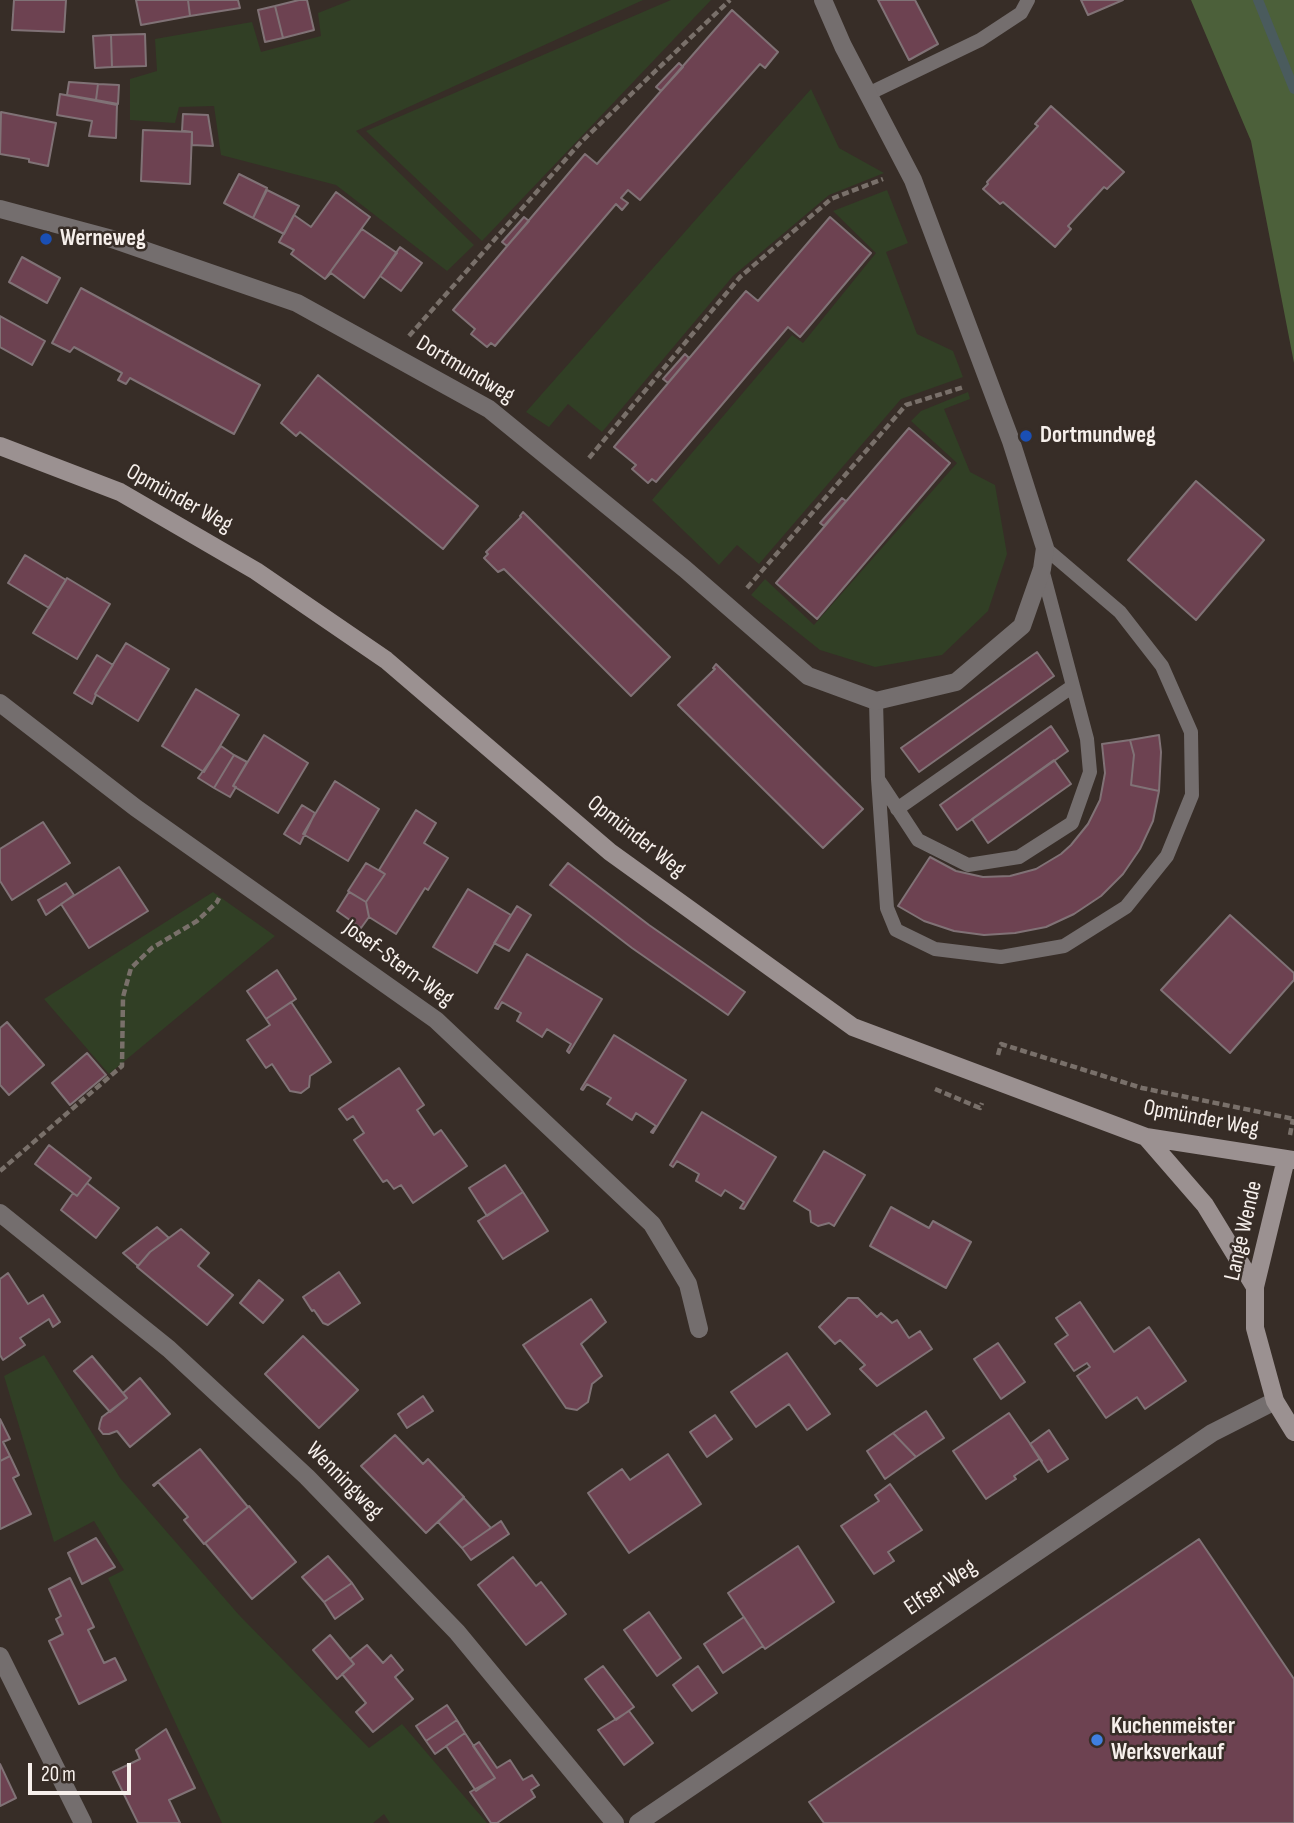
<!DOCTYPE html>
<meta charset="utf-8">
<style>
body{margin:0}
#map{position:relative;width:1294px;height:1823px;overflow:hidden;background:#372d27;font-family:"Sofia Sans Condensed",sans-serif}
canvas{display:block}
.scale{position:absolute;left:28px;top:1763px;width:103px;height:32px;box-sizing:border-box;border:4px solid #f7f0ec;border-top:0;padding-left:9px;font-size:21px;line-height:24px;white-space:nowrap;color:#f7f0ec;-webkit-text-stroke:5px #372d27;paint-order:stroke}
</style>
<div id="map">
<canvas width="1294" height="1823"></canvas>
<div class="scale">20 m</div>
</div>
<script>
const ctx = document.querySelector('canvas').getContext('2d');
ctx.lineJoin = 'round';
function fillPath(path, color) {
  ctx.fillStyle = color;
  ctx.fill(path, 'evenodd');
}
function stroke(path, color, width, dash) {
  ctx.strokeStyle = color;
  ctx.lineWidth = width;
  ctx.lineCap = dash ? 'butt' : 'round';
  ctx.setLineDash(dash || []);
  ctx.stroke(path);
}
function drawText(font, color, halo, rows, align = 'center') {
  ctx.font = font + ' "Sofia Sans Condensed",sans-serif';
  ctx.lineWidth = 5;
  ctx.setLineDash([]);
  ctx.textBaseline = 'middle';
  ctx.strokeStyle = halo;
  ctx.fillStyle = color;
  for (const [text, x, y, turn = 0] of rows) {
    ctx.save();
    ctx.translate(x, y);
    ctx.rotate((+turn || 0) * Math.PI / 180);
    ctx.textAlign = isNaN(turn) ? turn : align;
    if (halo) ctx.strokeText(text, 0, 0);
    ctx.fillText(text, 0, 0);
    ctx.restore();
  }
}
const green = new Path2D(`
 M 351,0 L 643,0 L 356,131 L 474,245 L 447,271 L 336,185 L 221,155 L 214,106 L 179,107 L 175,123 L 130,120 L 130,79 L 157,71 L 155,39 L 252,22 L 261,52 L 321,36 L 318,13 Z
 M 671,0 L 711,0 L 482,241 L 366,131 Z
 M 811,89 L 839,148 L 884,173 L 829,195 L 733,276 L 602,432 L 568,404 L 549,427 L 526,412 Z
 M 887,190 L 908,243 L 886,252 L 917,334 L 953,351 L 963,377 L 901,399 L 759,564 L 737,545 L 719,565 L 652,500 L 792,335 L 803,343 L 876,253 L 833,211 Z
 M 968,392 L 970,399 L 944,409 L 970,472 L 995,485 L 1007,554 L 988,611 L 942,655 L 875,667 L 820,650 L 751,595 L 765,579 L 814,625 L 957,463 L 911,421 L 921,411 Z
 M 213,892 L 275,936 L 109,1074 L 44,999 Z
 M 44,1355 L 120,1478 L 239,1615 L 369,1748 L 402,1724 L 487,1823 L 390,1823 L 384,1814 L 373,1823 L 222,1823 L 108,1578 L 124,1570 L 94,1521 L 54,1542 L 4,1376 Z`);
const forest = new Path2D(`
 M 1191,0 L 1294,0 L 1294,363 L 1251,141 Z`);
const stream = new Path2D(`
 M 1258,0 L 1294,89`);
const building = new Path2D(`
 M 14,0 L 66,0 L 64,32 L 12,30 Z
 M 136,0 L 188,0 L 190,16 L 141,25 Z
 M 188,0 L 238,0 L 240,8 L 190,16 Z
 M 299,0 L 307,0 L 314,30 L 283,38 L 275,6 Z
 M 878,0 L 915,0 L 938,44 L 909,60 Z
 M 1081,0 L 1123,0 L 1088,15 Z
 M 275,6 L 283,38 L 265,42 L 258,10 Z
 M 732,10 L 778,52 L 765,68 L 760,64 L 640,200 L 628,190 L 621,198 L 628,203 L 622,210 L 616,204 L 495,346 L 491,343 L 487,347 L 471,334 L 475,329 L 453,310 L 585,154 L 597,164 Z
 M 145,34 L 146,66 L 112,67 L 111,35 Z
 M 111,35 L 112,67 L 95,68 L 93,36 Z
 M 679,63 L 683,67 L 661,91 L 656,87 Z
 M 69,82 L 98,84 L 96,100 L 67,95 Z
 M 98,84 L 119,85 L 118,104 L 96,100 Z
 M 60,94 L 117,105 L 116,138 L 89,136 L 92,121 L 57,115 Z
 M 1051,106 L 1124,172 L 1107,189 L 1104,187 L 1068,226 L 1071,229 L 1055,247 L 1003,202 L 1000,204 L 983,189 L 988,184 L 987,182 L 1038,126 L 1035,124 Z
 M 1,112 L 56,123 L 48,166 L 29,162 L 29,159 L 0,154 Z
 M 183,114 L 208,115 L 213,146 L 192,145 L 192,132 L 182,131 Z
 M 143,130 L 192,132 L 190,184 L 141,181 Z
 M 239,174 L 267,188 L 253,218 L 224,203 Z
 M 267,190 L 299,206 L 284,234 L 253,218 Z
 M 336,192 L 370,217 L 325,279 L 291,254 L 294,250 L 279,242 L 294,215 L 311,227 Z
 M 524,217 L 529,221 L 507,246 L 502,242 Z
 M 830,217 L 871,253 L 800,337 L 788,327 L 656,482 L 652,479 L 648,483 L 632,469 L 636,465 L 614,447 L 746,291 L 758,301 Z
 M 362,229 L 397,253 L 364,298 L 331,273 L 325,279 Z
 M 400,247 L 422,263 L 401,291 L 380,276 Z
 M 22,257 L 60,278 L 47,303 L 9,282 Z
 M 81,288 L 260,385 L 234,434 L 130,378 L 126,384 L 118,380 L 122,373 L 74,347 L 70,352 L 52,343 Z
 M 0,316 L 45,341 L 32,365 L 0,347 Z
 M 685,354 L 689,358 L 668,383 L 663,379 Z
 M 318,375 L 478,506 L 443,549 L 300,432 L 296,436 L 281,423 Z
 M 909,428 L 950,463 L 817,619 L 776,583 Z
 M 1196,481 L 1264,540 L 1196,620 L 1128,560 Z
 M 842,498 L 846,501 L 824,526 L 820,523 Z
 M 523,512 L 670,657 L 631,696 L 504,569 L 498,572 L 484,558 L 488,554 L 486,552 L 521,517 L 520,516 Z
 M 25,555 L 66,580 L 49,608 L 8,583 Z
 M 67,578 L 110,604 L 77,659 L 33,633 Z
 M 126,643 L 169,669 L 138,721 L 95,694 Z
 M 1037,652 L 1054,676 L 919,772 L 901,748 Z
 M 97,655 L 113,665 L 95,694 L 96,695 L 92,704 L 74,693 Z
 M 716,664 L 863,809 L 823,848 L 678,705 L 715,669 L 713,668 Z
 M 196,689 L 239,715 L 204,772 L 162,746 Z
 M 1051,726 L 1068,751 L 957,830 L 940,805 Z
 M 264,735 L 308,763 L 278,813 L 233,786 Z
 M 1159,735 L 1161,752 L 1159,791 L 1131,785 L 1134,755 L 1130,740 Z
 M 1130,740 L 1134,755 L 1131,785 L 1159,791 L 1153,821 L 1140,849 L 1123,874 L 1101,896 L 1074,914 L 1046,927 L 1015,933 L 984,935 L 954,931 L 924,921 L 898,906 L 930,857 L 956,871 L 983,877 L 1010,876 L 1036,869 L 1061,854 L 1071,845 L 1088,824 L 1100,800 L 1105,773 L 1102,744 Z
 M 221,746 L 234,755 L 214,788 L 198,778 Z
 M 234,755 L 247,762 L 233,786 L 236,787 L 230,797 L 214,788 Z
 M 1054,760 L 1071,784 L 988,843 L 972,819 Z
 M 335,781 L 379,809 L 348,861 L 303,834 Z
 M 302,805 L 315,813 L 300,844 L 284,834 Z
 M 416,810 L 436,823 L 424,843 L 448,858 L 428,890 L 425,888 L 396,934 L 369,917 L 366,902 L 385,874 L 379,870 Z
 M 43,822 L 70,863 L 12,900 L 0,881 L 0,849 Z
 M 366,863 L 385,874 L 366,902 L 348,891 Z
 M 568,863 L 649,925 L 745,992 L 728,1015 L 632,948 L 550,885 Z
 M 119,867 L 148,911 L 89,948 L 61,904 Z
 M 66,883 L 74,895 L 46,915 L 38,900 Z
 M 468,889 L 511,915 L 477,973 L 433,947 Z
 M 349,892 L 366,902 L 369,917 L 361,928 L 337,911 Z
 M 517,906 L 531,915 L 509,951 L 494,943 Z
 M 1230,915 L 1294,973 L 1294,980 L 1230,1053 L 1161,990 Z
 M 527,954 L 602,999 L 569,1053 L 567,1051 L 571,1044 L 547,1029 L 542,1037 L 517,1021 L 521,1013 L 502,1002 L 498,1009 L 495,1008 Z
 M 277,970 L 296,999 L 266,1019 L 247,991 Z
 M 291,1002 L 331,1062 L 310,1076 L 309,1087 L 301,1093 L 290,1091 L 272,1064 L 266,1068 L 247,1040 L 270,1025 L 266,1019 Z
 M 7,1022 L 44,1065 L 9,1095 L 0,1085 L 0,1028 Z
 M 614,1035 L 686,1080 L 653,1133 L 651,1132 L 656,1126 L 636,1113 L 632,1120 L 607,1104 L 611,1098 L 587,1084 L 583,1090 L 581,1089 Z
 M 87,1053 L 106,1075 L 70,1105 L 52,1083 Z
 M 399,1068 L 424,1105 L 417,1110 L 434,1135 L 441,1130 L 467,1166 L 413,1203 L 401,1185 L 394,1189 L 387,1180 L 383,1182 L 354,1140 L 364,1133 L 353,1116 L 347,1120 L 339,1109 Z
 M 702,1112 L 776,1157 L 744,1209 L 740,1208 L 744,1202 L 725,1190 L 721,1196 L 696,1181 L 699,1174 L 677,1161 L 673,1167 L 670,1165 Z
 M 49,1145 L 91,1178 L 77,1196 L 35,1164 Z
 M 824,1151 L 865,1175 L 834,1226 L 829,1223 L 818,1226 L 811,1222 L 810,1211 L 794,1201 Z
 M 505,1165 L 523,1192 L 487,1216 L 469,1188 Z
 M 87,1183 L 119,1208 L 96,1238 L 61,1210 L 73,1193 L 77,1196 Z
 M 523,1192 L 548,1231 L 503,1259 L 478,1221 Z
 M 891,1207 L 929,1228 L 933,1221 L 971,1242 L 946,1288 L 870,1246 Z
 M 157,1227 L 169,1238 L 150,1252 L 138,1266 L 123,1253 Z
 M 181,1229 L 209,1253 L 198,1266 L 233,1295 L 207,1325 L 137,1267 L 150,1252 Z
 M 339,1272 L 360,1303 L 328,1325 L 323,1323 L 314,1310 L 312,1311 L 303,1297 Z
 M 8,1273 L 28,1304 L 43,1295 L 60,1322 L 53,1327 L 49,1319 L 20,1338 L 25,1345 L 3,1360 L 0,1355 L 0,1279 Z
 M 259,1280 L 283,1300 L 263,1323 L 240,1303 Z
 M 848,1298 L 858,1298 L 877,1317 L 881,1313 L 892,1323 L 897,1320 L 909,1338 L 920,1331 L 932,1349 L 877,1386 L 860,1369 L 865,1365 L 840,1340 L 835,1344 L 819,1327 Z
 M 591,1299 L 606,1322 L 581,1344 L 602,1376 L 592,1384 L 588,1402 L 577,1410 L 566,1408 L 523,1345 Z
 M 1080,1302 L 1114,1352 L 1149,1327 L 1186,1381 L 1145,1409 L 1137,1397 L 1106,1418 L 1077,1376 L 1090,1367 L 1087,1363 L 1074,1371 L 1055,1344 L 1068,1335 L 1056,1318 Z
 M 303,1336 L 358,1390 L 319,1428 L 265,1374 Z
 M 998,1343 L 1025,1382 L 1001,1399 L 974,1359 Z
 M 787,1353 L 830,1414 L 807,1430 L 789,1404 L 756,1427 L 731,1392 Z
 M 92,1356 L 127,1398 L 110,1412 L 74,1371 Z
 M 140,1378 L 170,1414 L 130,1447 L 117,1431 L 109,1434 L 103,1434 L 99,1429 L 100,1423 L 102,1417 L 127,1398 L 123,1393 Z
 M 423,1396 L 433,1411 L 407,1428 L 398,1414 Z
 M 926,1411 L 944,1438 L 916,1457 L 893,1433 Z
 M 1009,1413 L 1042,1461 L 1039,1459 L 1014,1476 L 1016,1479 L 986,1499 L 953,1451 Z
 M 715,1415 L 732,1439 L 707,1457 L 690,1432 Z
 M 0,1419 L 10,1439 L 3,1442 L 10,1456 L 0,1461 Z
 M 1049,1430 L 1068,1459 L 1048,1472 L 1030,1444 Z
 M 893,1433 L 916,1457 L 885,1479 L 867,1451 Z
 M 395,1435 L 423,1464 L 428,1459 L 464,1497 L 426,1533 L 361,1466 Z
 M 200,1449 L 248,1507 L 204,1544 L 184,1520 L 188,1517 L 158,1482 L 154,1486 L 153,1485 Z
 M 668,1454 L 701,1504 L 629,1553 L 588,1493 L 622,1469 L 630,1480 Z
 M 10,1456 L 19,1475 L 13,1478 L 31,1514 L 0,1529 L 0,1461 Z
 M 890,1484 L 922,1530 L 888,1552 L 894,1561 L 874,1574 L 841,1526 L 879,1501 L 875,1495 Z
 M 464,1498 L 491,1528 L 462,1548 L 438,1522 Z
 M 249,1506 L 296,1562 L 252,1599 L 205,1543 Z
 M 501,1521 L 509,1534 L 471,1560 L 462,1548 Z
 M 96,1538 L 115,1567 L 82,1584 L 68,1553 Z
 M 1199,1539 L 1294,1679 L 1294,1823 L 824,1823 L 809,1802 Z
 M 798,1546 L 834,1602 L 765,1649 L 728,1593 Z
 M 328,1556 L 352,1583 L 324,1602 L 302,1577 Z
 M 513,1557 L 536,1586 L 541,1582 L 566,1614 L 526,1645 L 478,1585 Z
 M 70,1578 L 94,1627 L 88,1630 L 104,1663 L 115,1658 L 126,1680 L 79,1704 L 49,1641 L 63,1634 L 56,1619 L 61,1616 L 49,1589 Z
 M 352,1583 L 363,1599 L 335,1619 L 324,1602 Z
 M 649,1612 L 681,1658 L 657,1676 L 624,1630 Z
 M 744,1617 L 763,1646 L 723,1673 L 704,1644 Z
 M 330,1635 L 354,1664 L 337,1679 L 313,1650 Z
 M 367,1645 L 383,1663 L 391,1655 L 403,1670 L 395,1677 L 413,1699 L 373,1732 L 356,1712 L 366,1703 L 342,1674 L 354,1664 L 350,1659 Z
 M 603,1666 L 634,1707 L 616,1720 L 585,1679 Z
 M 698,1666 L 717,1693 L 692,1711 L 673,1685 Z
 M 447,1705 L 457,1720 L 426,1741 L 416,1726 Z
 M 629,1711 L 653,1743 L 624,1765 L 598,1730 Z
 M 457,1720 L 465,1733 L 435,1754 L 426,1741 Z
 M 166,1729 L 195,1788 L 169,1800 L 180,1823 L 138,1823 L 113,1772 L 140,1759 L 136,1750 Z
 M 465,1733 L 495,1778 L 476,1791 L 446,1746 Z
 M 479,1742 L 497,1768 L 510,1760 L 523,1780 L 532,1775 L 539,1785 L 531,1790 L 535,1797 L 497,1823 L 491,1823 L 470,1792 L 495,1778 L 473,1746 Z
 M 0,1764 L 16,1798 L 0,1806 Z`);
const path = new Path2D(`
 M 409,336 L 581,142 L 730,0
 M 589,458 L 740,277 L 831,199 L 883,179
 M 747,588 L 906,405 L 964,387
 M 998,1055 L 1001,1044 L 1142,1088 L 1294,1119
 M 935,1089 L 980,1108 L 982,1103
 M 1290,1135 L 1293,1119
 M 0,1171 L 122,1066 L 123,997 L 131,968 L 152,948 L 197,921 L 217,902 L 219,898`);
const lane = new Path2D(`
 M 868,94 L 980,40 L 1021,13 L 1028,0
 M 876,701 L 878,779 L 918,840 L 968,865 L 1019,857 L 1072,823 L 1090,772 L 1087,739 L 1042,569
 M 878,779 L 887,908 L 896,930 L 935,949 L 1001,957 L 1064,946 L 1126,907 L 1167,856 L 1192,795 L 1191,732 L 1162,666 L 1120,612 L 1045,548
 M 897,809 L 1073,686`);
const street = new Path2D(`
 M 0,209 L 112,239 L 297,303 L 489,409 L 685,569 L 808,676 L 876,701 L 956,682 L 1022,626 L 1042,569 L 1045,548 L 1011,441 L 913,180 L 843,46 L 823,0
 M 0,703 L 136,808 L 436,1020 L 652,1224 L 688,1284 L 699,1329
 M 0,1213 L 169,1349 L 307,1477 L 457,1632 L 615,1823
 M 0,1656 L 83,1823
 M 638,1823 L 1212,1433 L 1275,1401`);
const secondary = new Path2D(`
 M 0,446 L 120,492 L 256,571 L 386,660 L 610,852 L 853,1027 L 1146,1137 L 1294,1160
 M 1146,1137 L 1205,1205 L 1255,1287
 M 1286,1159 L 1255,1287 L 1255,1328 L 1275,1401 L 1294,1432`);
const markers = [
 [46,239,7,"#1a4fb4"],
 [1026,436,7,"#1a4fb4"],
 [1097,1740,7,"#3f7fe0"]
];
const poiNames = [
 ["Werneweg",60,239],
 ["Dortmundweg",1040,436],
 ["Kuchenmeister",1111,1727],
 ["Werksverkauf",1111,1753]
];
const streetNames = [
 ["Dortmundweg",465,370,31],
 ["Opmünder Weg",179,499,29],
 ["Opmünder Weg",636,837,38],
 ["Josef-Stern-Weg",398,964,36],
 ["Opmünder Weg",1201,1119,11],
 ["Lange Wende",1244,1231,-77],
 ["Wenningweg",344,1481,45],
 ["Elfser Weg",941,1588,-34]
];
fillPath(green, '#313f25');
fillPath(forest, '#4c603a');
stroke(stream, '#4a5b5d', 10);
fillPath(building, '#6d4251');
stroke(building, '#807276', 2);
stroke(path, '#79706a', 4.5, [7, 3.5]);
stroke(lane, '#746e6e', 14);
stroke(street, '#746e6e', 18);
stroke(secondary, '#9b9191', 18);
for (const [x, y, r, color] of markers) {
  const dot = new Path2D();
  dot.arc(x, y, r, 0, 2 * Math.PI);
  ctx.fillStyle = color;
  ctx.fill(dot);
  stroke(dot, '#372d27', 2.5);
}
drawText('bold 23px', '#f7f0ec', '#372d27', poiNames, 'left');
drawText('23px', '#f7f0ec', '#372d27', streetNames);
</script>
